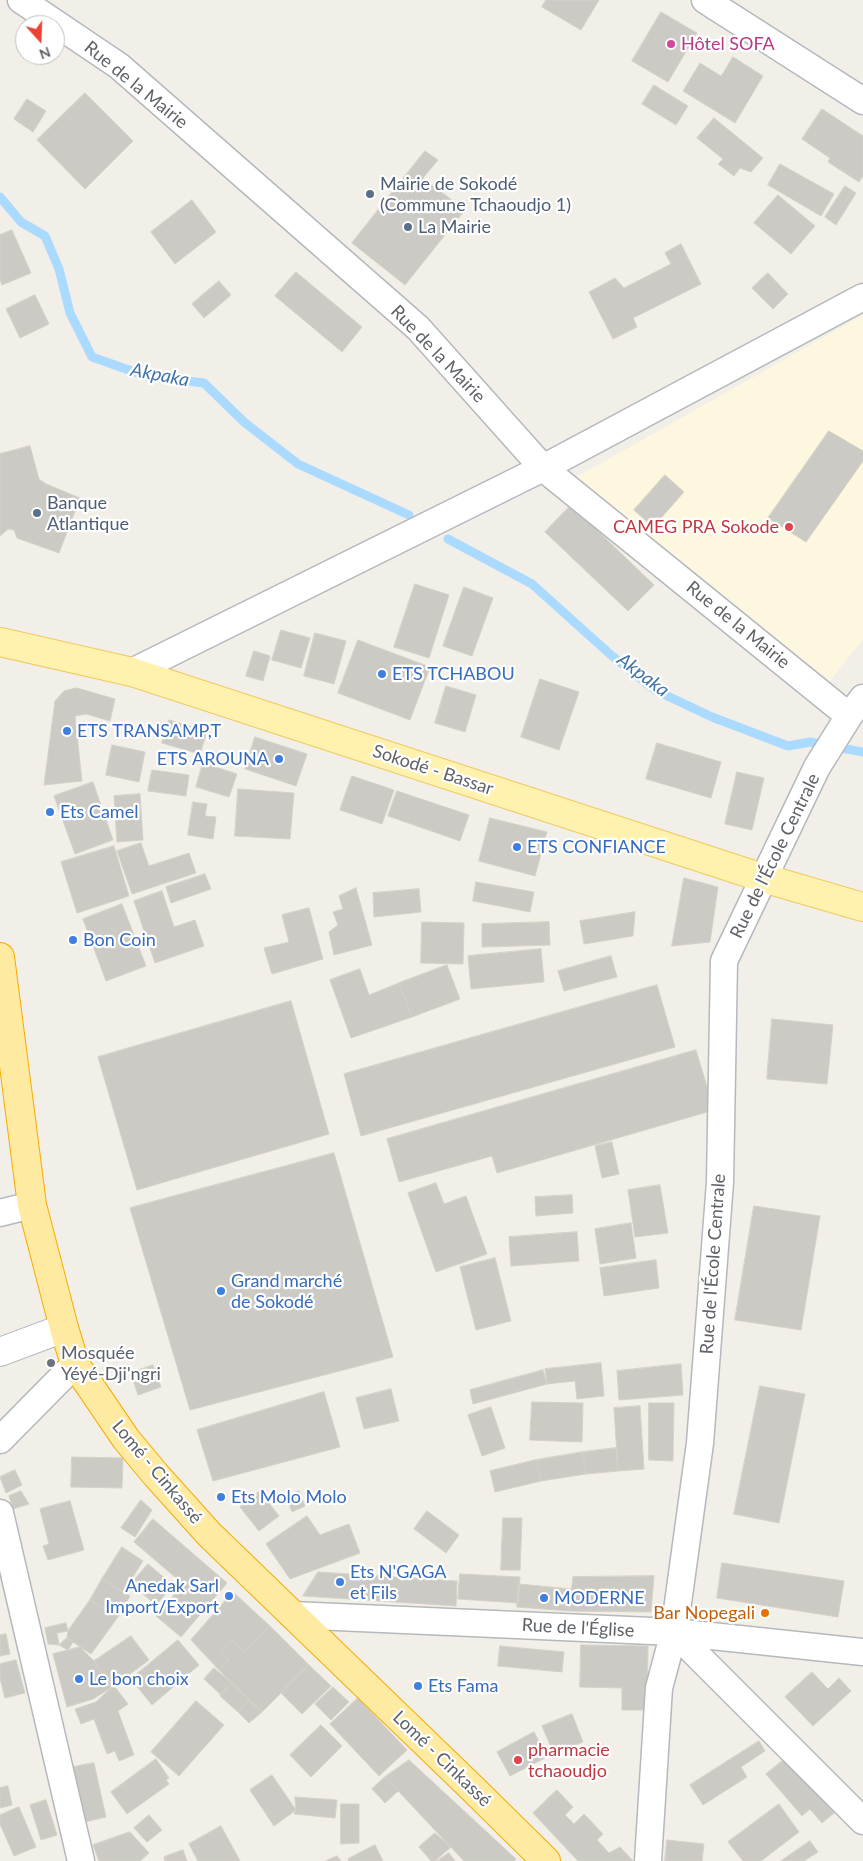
<!DOCTYPE html>
<meta charset="utf-8">
<style>
body{margin:0}
#map{position:relative;width:863px;height:1861px;overflow:hidden;background:#f1efe8;font-family:Lato,sans-serif}
canvas{display:block}
.north{position:absolute;left:15px;top:15px;width:50px;height:50px;box-sizing:border-box;background:#fff;border:1px solid #bfc1c3;border-radius:50%;rotate:160deg;font-size:14px;font-weight:700;line-height:20px;text-align:center;color:#5f6368}
.north::after{content:'';display:block;margin:auto;width:18px;height:22px;background:#ea4335;clip-path:polygon(50% 0,100% 100%,50% 72%,0 100%)}
</style>
<div id="map">
<canvas width="863" height="1861"></canvas>
<div class="north">N</div>
</div>
<script>
const ctx = document.querySelector('canvas').getContext('2d');
ctx.lineJoin = 'round';
function fillPath(path, color) {
  ctx.fillStyle = color;
  ctx.fill(path, 'evenodd');
}
function stroke(path, color, width, dash) {
  ctx.strokeStyle = color;
  ctx.lineWidth = width;
  ctx.lineCap = dash ? 'butt' : 'round';
  ctx.setLineDash(dash || []);
  ctx.stroke(path);
}
function drawText(font, color, halo, rows, align = 'center') {
  ctx.font = font + ' Lato,sans-serif';
  ctx.lineWidth = 4.5;
  ctx.setLineDash([]);
  ctx.textBaseline = 'middle';
  ctx.strokeStyle = halo;
  ctx.fillStyle = color;
  for (const [text, x, y, turn = 0] of rows) {
    ctx.save();
    ctx.translate(x, y);
    ctx.rotate((+turn || 0) * Math.PI / 180);
    ctx.textAlign = isNaN(turn) ? turn : align;
    if (halo) ctx.strokeText(text, 0, 0);
    ctx.fillText(text, 0, 0);
    ctx.restore();
  }
}
const commercial = new Path2D(`
 M 863,315 L 863,639 L 830,681 L 577,477 Z`);
const stream = new Path2D(`
 M 0,197 L 21,222 L 45,236 L 59,269 L 70,313 L 92,357 L 146,376 L 204,383 L 244,422 L 298,464 L 409,515
 M 448,539 L 532,584 L 611,655 L 655,690 L 712,717 L 788,746 L 810,742 L 863,752`);
const building = new Path2D(`
 M 546,0 L 599,0 L 581,30 L 542,7 Z
 M 661,12 L 697,33 L 668,82 L 632,61 Z
 M 733,57 L 763,76 L 735,123 L 683,91 L 700,63 L 721,76 Z
 M 654,85 L 688,106 L 676,125 L 642,104 Z
 M 85,93 L 133,141 L 85,189 L 37,140 Z
 M 27,99 L 46,111 L 33,132 L 14,119 Z
 M 822,109 L 863,136 L 863,176 L 859,182 L 828,162 L 830,158 L 802,139 Z
 M 714,118 L 763,158 L 751,172 L 740,168 L 734,176 L 718,164 L 723,159 L 697,138 Z
 M 425,151 L 438,160 L 423,178 L 465,210 L 405,285 L 352,243 Z
 M 780,164 L 834,194 L 821,216 L 768,185 Z
 M 845,186 L 856,193 L 836,225 L 825,217 Z
 M 778,195 L 815,226 L 791,254 L 754,223 Z
 M 192,200 L 216,232 L 175,264 L 151,232 Z
 M 12,230 L 31,273 L 2,285 L 0,280 L 0,235 Z
 M 681,244 L 701,284 L 633,318 L 637,327 L 613,339 L 589,292 L 615,278 L 624,288 L 671,264 L 665,253 Z
 M 296,272 L 362,327 L 342,352 L 275,296 Z
 M 768,273 L 788,294 L 773,309 L 752,288 Z
 M 219,281 L 231,295 L 204,318 L 192,304 Z
 M 35,295 L 49,324 L 20,338 L 6,309 Z
 M 829,431 L 863,451 L 863,461 L 806,542 L 768,518 Z
 M 30,446 L 39,479 L 46,484 L 80,498 L 59,553 L 17,538 L 14,530 L 8,529 L 0,536 L 0,454 Z
 M 665,475 L 684,492 L 653,527 L 634,510 Z
 M 571,505 L 654,585 L 628,611 L 545,532 Z
 M 415,584 L 449,595 L 429,658 L 394,647 Z
 M 464,587 L 493,598 L 472,656 L 443,646 Z
 M 281,630 L 310,638 L 301,668 L 272,660 Z
 M 315,633 L 346,641 L 334,684 L 304,676 Z
 M 358,640 L 430,667 L 410,720 L 338,693 Z
 M 254,651 L 270,656 L 263,681 L 246,676 Z
 M 540,679 L 579,692 L 559,750 L 521,737 Z
 M 446,686 L 476,695 L 465,732 L 435,723 Z
 M 77,688 L 115,699 L 110,721 L 86,714 L 75,716 L 82,781 L 44,785 L 55,701 L 64,691 Z
 M 169,720 L 207,731 L 200,754 L 162,743 Z
 M 255,737 L 307,754 L 296,786 L 245,769 Z
 M 657,743 L 721,762 L 711,798 L 646,779 Z
 M 112,745 L 145,752 L 139,782 L 106,775 Z
 M 203,763 L 237,774 L 229,797 L 196,787 Z
 M 152,770 L 189,775 L 186,796 L 148,791 Z
 M 737,772 L 764,778 L 752,830 L 725,824 Z
 M 352,776 L 394,790 L 382,824 L 340,810 Z
 M 93,782 L 113,840 L 75,854 L 54,796 Z
 M 238,789 L 294,793 L 290,839 L 235,836 Z
 M 397,791 L 469,815 L 460,841 L 388,816 Z
 M 140,794 L 143,840 L 117,842 L 114,796 Z
 M 193,802 L 207,804 L 205,816 L 216,817 L 213,839 L 188,835 Z
 M 490,818 L 547,832 L 535,876 L 479,861 Z
 M 141,843 L 149,866 L 189,853 L 196,873 L 132,894 L 117,851 Z
 M 114,846 L 129,896 L 77,913 L 61,862 Z
 M 205,874 L 211,889 L 171,903 L 166,887 Z
 M 684,878 L 718,887 L 710,942 L 672,946 Z
 M 476,882 L 534,892 L 530,912 L 473,901 Z
 M 356,888 L 372,945 L 334,955 L 329,932 L 338,925 L 333,912 L 343,909 L 339,896 Z
 M 419,889 L 421,912 L 374,917 L 373,893 Z
 M 162,891 L 174,927 L 195,920 L 204,946 L 155,963 L 134,901 Z
 M 122,904 L 146,966 L 106,981 L 83,919 Z
 M 309,908 L 323,959 L 272,974 L 264,948 L 289,942 L 282,915 Z
 M 635,912 L 633,936 L 584,944 L 580,921 Z
 M 422,922 L 464,923 L 463,964 L 421,963 Z
 M 549,922 L 550,945 L 482,947 L 482,924 Z
 M 541,949 L 544,982 L 471,989 L 468,956 Z
 M 611,956 L 617,977 L 564,991 L 558,971 Z
 M 447,965 L 460,999 L 412,1017 L 399,983 Z
 M 360,969 L 369,995 L 399,983 L 412,1017 L 351,1038 L 330,980 Z
 M 657,985 L 675,1047 L 361,1136 L 344,1074 Z
 M 291,1001 L 329,1134 L 137,1190 L 98,1057 Z
 M 772,1019 L 833,1025 L 827,1084 L 767,1079 Z
 M 696,1050 L 714,1110 L 497,1173 L 492,1156 L 399,1182 L 387,1139 Z
 M 612,1142 L 619,1174 L 602,1178 L 595,1146 Z
 M 334,1153 L 393,1357 L 190,1410 L 130,1208 Z
 M 436,1183 L 444,1204 L 466,1196 L 487,1254 L 436,1272 L 408,1193 Z
 M 660,1185 L 668,1233 L 635,1237 L 628,1190 Z
 M 572,1195 L 573,1213 L 536,1216 L 535,1197 Z
 M 754,1206 L 820,1216 L 801,1330 L 735,1320 Z
 M 631,1223 L 636,1258 L 600,1264 L 595,1229 Z
 M 577,1232 L 579,1261 L 511,1266 L 509,1237 Z
 M 495,1258 L 511,1321 L 476,1330 L 460,1267 Z
 M 656,1260 L 659,1288 L 604,1296 L 600,1268 Z
 M 601,1363 L 604,1396 L 577,1399 L 575,1381 L 547,1384 L 545,1369 Z
 M 681,1364 L 683,1395 L 619,1400 L 617,1371 Z
 M 153,1365 L 161,1387 L 138,1395 L 131,1373 Z
 M 543,1370 L 547,1384 L 473,1404 L 470,1390 Z
 M 760,1386 L 805,1394 L 779,1523 L 734,1514 Z
 M 391,1389 L 399,1421 L 364,1429 L 356,1398 Z
 M 324,1392 L 340,1447 L 213,1481 L 197,1430 Z
 M 532,1402 L 583,1403 L 582,1442 L 530,1440 Z
 M 649,1403 L 674,1403 L 673,1461 L 649,1460 Z
 M 640,1406 L 644,1469 L 618,1471 L 614,1408 Z
 M 491,1407 L 505,1448 L 482,1456 L 468,1415 Z
 M 616,1448 L 618,1471 L 586,1474 L 583,1452 Z
 M 583,1452 L 586,1474 L 541,1481 L 536,1460 Z
 M 72,1457 L 123,1458 L 122,1488 L 71,1487 Z
 M 536,1460 L 541,1481 L 495,1492 L 490,1471 Z
 M 15,1470 L 22,1485 L 6,1493 L 0,1477 Z
 M 21,1491 L 29,1504 L 13,1509 L 9,1496 Z
 M 260,1491 L 279,1516 L 259,1531 L 240,1507 Z
 M 299,1491 L 305,1506 L 292,1512 L 286,1497 Z
 M 141,1500 L 152,1510 L 135,1537 L 121,1528 Z
 M 70,1501 L 84,1550 L 48,1560 L 43,1546 L 49,1544 L 40,1509 Z
 M 427,1511 L 459,1535 L 446,1553 L 414,1529 Z
 M 307,1516 L 320,1535 L 349,1524 L 360,1553 L 290,1579 L 266,1544 Z
 M 503,1518 L 522,1518 L 520,1570 L 501,1570 Z
 M 153,1519 L 227,1583 L 181,1637 L 156,1616 L 183,1584 L 134,1542 Z
 M 122,1547 L 143,1561 L 123,1592 L 102,1579 Z
 M 722,1563 L 844,1581 L 838,1617 L 717,1598 Z
 M 148,1564 L 173,1585 L 156,1605 L 131,1584 Z
 M 318,1572 L 457,1581 L 456,1606 L 303,1596 Z
 M 460,1574 L 520,1577 L 518,1603 L 458,1599 Z
 M 654,1576 L 651,1612 L 569,1611 L 573,1577 Z
 M 102,1579 L 130,1596 L 118,1617 L 90,1600 Z
 M 519,1584 L 571,1589 L 569,1611 L 517,1607 Z
 M 233,1592 L 270,1626 L 244,1652 L 232,1641 L 221,1652 L 229,1660 L 219,1670 L 191,1640 Z
 M 90,1600 L 118,1617 L 91,1654 L 67,1638 L 68,1631 Z
 M 66,1623 L 68,1631 L 57,1633 L 59,1645 L 48,1644 L 45,1628 Z
 M 270,1626 L 309,1665 L 262,1712 L 219,1670 L 229,1660 L 221,1652 L 232,1641 L 244,1652 Z
 M 6,1634 L 10,1654 L 0,1656 L 0,1635 Z
 M 131,1636 L 149,1660 L 111,1688 L 94,1661 Z
 M 67,1638 L 73,1642 L 68,1650 L 59,1645 Z
 M 178,1640 L 199,1665 L 152,1705 L 131,1679 Z
 M 581,1645 L 648,1646 L 647,1710 L 622,1710 L 622,1688 L 580,1687 Z
 M 500,1646 L 564,1652 L 562,1672 L 498,1666 Z
 M 80,1647 L 94,1661 L 111,1688 L 93,1699 L 67,1707 L 53,1654 Z
 M 16,1660 L 25,1693 L 5,1698 L 0,1678 L 0,1664 Z
 M 309,1665 L 331,1686 L 302,1714 L 281,1693 Z
 M 214,1668 L 232,1683 L 221,1695 L 204,1679 Z
 M 812,1672 L 828,1689 L 839,1678 L 851,1691 L 813,1726 L 785,1697 Z
 M 232,1683 L 249,1700 L 238,1712 L 220,1696 Z
 M 115,1687 L 128,1704 L 118,1711 L 134,1755 L 119,1761 L 115,1751 L 107,1754 L 94,1719 L 81,1724 L 75,1709 L 96,1702 L 111,1688 Z
 M 333,1687 L 349,1702 L 331,1720 L 315,1704 Z
 M 358,1698 L 407,1750 L 379,1776 L 330,1724 Z
 M 249,1700 L 262,1712 L 249,1723 L 238,1712 Z
 M 196,1701 L 224,1725 L 179,1776 L 151,1752 Z
 M 572,1714 L 583,1742 L 554,1754 L 542,1726 Z
 M 321,1725 L 342,1746 L 311,1777 L 290,1755 Z
 M 534,1732 L 547,1757 L 510,1776 L 497,1752 Z
 M 759,1741 L 765,1751 L 741,1767 L 747,1777 L 703,1805 L 690,1785 Z
 M 786,1758 L 834,1813 L 822,1823 L 810,1809 L 802,1816 L 766,1774 Z
 M 156,1759 L 169,1778 L 166,1780 L 169,1784 L 127,1814 L 111,1792 Z
 M 409,1760 L 516,1859 L 514,1861 L 464,1861 L 385,1777 Z
 M 94,1763 L 106,1817 L 85,1822 L 73,1767 Z
 M 272,1775 L 296,1810 L 274,1826 L 250,1790 Z
 M 385,1777 L 398,1791 L 385,1803 L 372,1789 Z
 M 8,1786 L 12,1805 L 0,1808 L 0,1788 Z
 M 557,1790 L 573,1807 L 565,1815 L 574,1824 L 584,1814 L 603,1834 L 597,1840 L 609,1853 L 620,1847 L 633,1861 L 578,1861 L 533,1813 Z
 M 295,1797 L 337,1800 L 335,1818 L 294,1814 L 296,1810 Z
 M 46,1800 L 57,1835 L 41,1840 L 30,1805 Z
 M 341,1804 L 359,1804 L 359,1843 L 341,1844 Z
 M 779,1804 L 799,1832 L 761,1861 L 743,1861 L 728,1842 Z
 M 19,1807 L 36,1847 L 14,1856 L 0,1824 L 0,1815 Z
 M 149,1815 L 162,1830 L 147,1842 L 134,1828 Z
 M 221,1826 L 240,1861 L 198,1861 L 189,1844 Z
 M 130,1832 L 149,1853 L 140,1861 L 99,1861 L 93,1845 Z
 M 435,1833 L 451,1847 L 435,1861 L 431,1861 L 419,1847 Z
 M 667,1840 L 704,1844 L 702,1861 L 665,1861 Z
 M 810,1841 L 818,1852 L 804,1861 L 781,1861 Z
 M 375,1845 L 383,1861 L 349,1861 L 348,1859 Z
 M 183,1850 L 187,1861 L 165,1861 L 164,1857 Z
 M 449,1853 L 455,1861 L 437,1861 Z
 M 337,1856 L 341,1861 L 326,1861 Z`);
const minor = new Path2D(`
 M 21,0 L 119,66 L 418,328 L 543,468 L 849,716
 M 705,0 L 863,101
 M 132,672 L 543,468 L 863,297
 M 0,1213 L 32,1205
 M 0,1440 L 75,1364
 M 0,1513 L 81,1861
 M 292,1615 L 674,1632 L 863,1652
 M 674,1632 L 863,1821
 M 648,1861 L 659,1688 L 674,1632 L 700,1443 L 720,1182 L 724,961 L 817,767 L 849,716 L 863,698`);
const secondary = new Path2D(`
 M 0,1352 L 64,1328`);
const primary = new Path2D(`
 M 0,642 L 132,672 L 763,878 L 863,907`);
const trunk = new Path2D(`
 M 0,957 L 32,1205 L 64,1328 L 75,1364 L 126,1439 L 156,1475 L 209,1534 L 471,1787 L 546,1861`);
const markers = [
 [671,44,5,"#d1479c"],
 [370,194,5,"#5c6f8a"],
 [408,227,5,"#5c6f8a"],
 [37,513,5,"#5c6f8a"],
 [789,527,5,"#e0444e"],
 [382,674,5,"#3f7fe0"],
 [67,731,5,"#3f7fe0"],
 [279,759,5,"#3f7fe0"],
 [50,812,5,"#3f7fe0"],
 [517,847,5,"#3f7fe0"],
 [73,940,5,"#3f7fe0"],
 [221,1291,5,"#3f7fe0"],
 [51,1363,5,"#6b7280"],
 [221,1497,5,"#3f7fe0"],
 [340,1582,5,"#3f7fe0"],
 [229,1596,5,"#3f7fe0"],
 [544,1598,5,"#3f7fe0"],
 [765,1613,5,"#e8710a"],
 [79,1679,5,"#3f7fe0"],
 [418,1686,5,"#3f7fe0"],
 [518,1760,5,"#e0444e"]
];
const hotelNames = [
 ["Hôtel SOFA",681,44]
];
const streetNames = [
 ["Rue de la Mairie",136,85,39],
 ["Rue de la Mairie",438,354,46],
 ["Rue de la Mairie",738,625,39],
 ["Sokodé - Bassar",433,770,18],
 ["Rue de l'École Centrale",775,856,-64],
 ["Rue de l'École Centrale",713,1264,-86],
 ["Lomé - Cinkassé",157,1472,50],
 ["Rue de l'Église",578,1628,3],
 ["Lomé - Cinkassé",442,1759,44]
];
const serviceNames = [
 ["Mairie de Sokodé",380,184],
 ["(Commune Tchaoudjo 1)",380,205],
 ["La Mairie",418,227],
 ["Banque",47,503],
 ["Atlantique",47,524]
];
const healthNames = [
 ["CAMEG PRA Sokode",779,527],
 ["pharmacie",528,1750,"left"],
 ["tchaoudjo",528,1771,"left"]
];
const shopNames = [
 ["ETS TCHABOU",392,674],
 ["ETS TRANSAMP,T",77,731],
 ["ETS AROUNA",269,759,"right"],
 ["Ets Camel",60,812],
 ["ETS CONFIANCE",527,847],
 ["Bon Coin",83,940],
 ["Grand marché",231,1281],
 ["de Sokodé",231,1302],
 ["Ets Molo Molo",231,1497],
 ["Ets N'GAGA",350,1572],
 ["et Fils",350,1593],
 ["Anedak Sarl",219,1586,"right"],
 ["Import/Export",219,1607,"right"],
 ["MODERNE",554,1598],
 ["Le bon choix",89,1679],
 ["Ets Fama",428,1686]
];
const worshipNames = [
 ["Mosquée",61,1353],
 ["Yéyé-Dji'ngri",61,1374]
];
const foodNames = [
 ["Bar Nopegali",755,1613]
];
const waterNames = [
 ["Akpaka",160,375,11],
 ["Akpaka",643,675,37]
];
fillPath(commercial, '#fef7e0');
stroke(stream, '#aadaff', 9);
fillPath(building, '#cccac5');
stroke(building, '#d6d1c6', 1);
stroke(minor, '#b5b8bc', 29);
stroke(secondary, '#b6babf', 30);
stroke(primary, '#f2c960', 30);
stroke(trunk, '#f9ab00', 30);
stroke(minor, '#fff', 26);
stroke(secondary, '#fff', 28);
stroke(primary, '#fff2af', 28);
stroke(trunk, '#feeaa1', 28);
for (const [x, y, r, color] of markers) {
  const dot = new Path2D();
  dot.arc(x, y, r, 0, 2 * Math.PI);
  ctx.fillStyle = color;
  ctx.fill(dot);
  stroke(dot, '#fff', 2);
}
drawText('18px', '#b23c85', '#fff', hotelNames, 'left');
drawText('18px', '#5f6368', '#fff', streetNames);
drawText('18px', '#4e5e75', '#fff', serviceNames, 'left');
drawText('18px', '#be3a42', '#fff', healthNames, 'right');
drawText('18px', '#366cbe', '#fff', shopNames, 'left');
drawText('18px', '#5b616d', '#fff', worshipNames, 'left');
drawText('18px', '#c56008', '#fff', foodNames, 'right');
drawText('italic 19px', '#4174aa', '#fff', waterNames);
</script>
